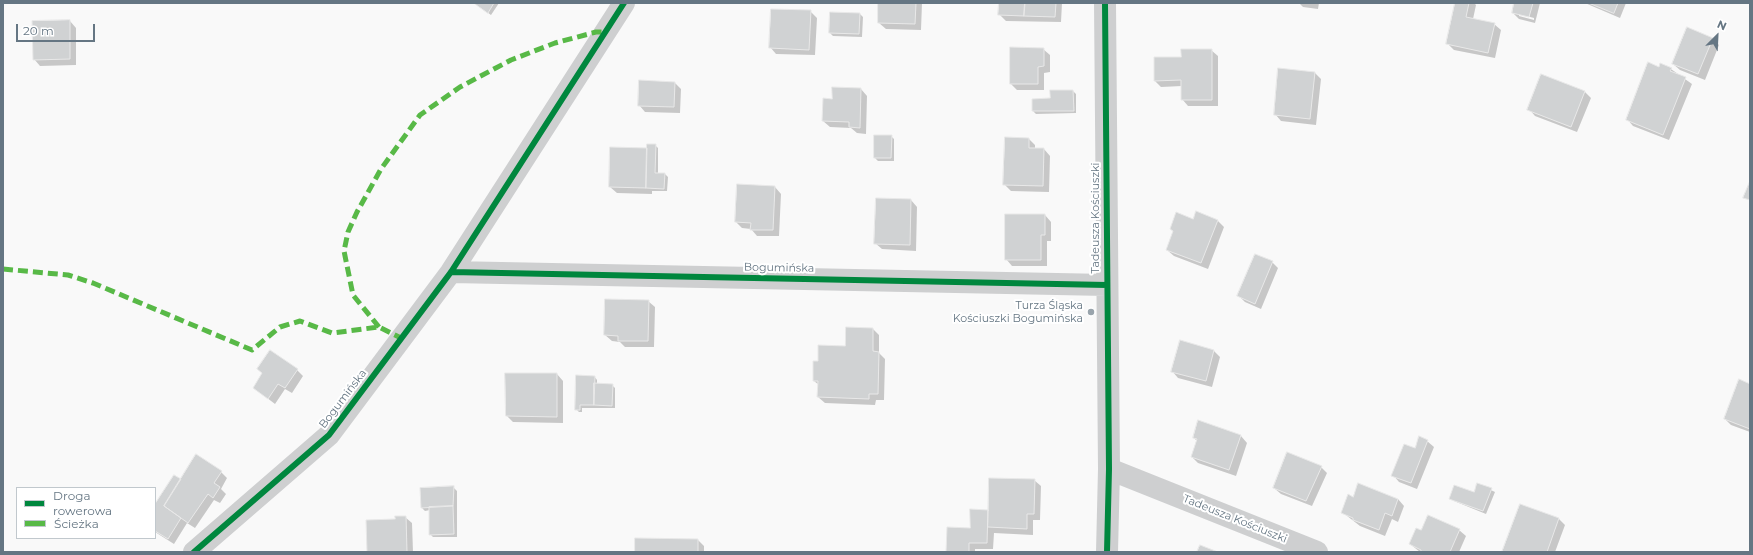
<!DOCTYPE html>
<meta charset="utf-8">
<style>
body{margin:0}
#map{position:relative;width:1753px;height:555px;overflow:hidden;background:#f9f9f9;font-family:Montserrat,sans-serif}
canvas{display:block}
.frame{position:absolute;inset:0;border:4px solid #657683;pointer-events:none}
.legend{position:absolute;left:16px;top:487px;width:140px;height:52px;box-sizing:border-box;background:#fff;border:1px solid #c1c8cd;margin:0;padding:5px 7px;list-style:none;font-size:12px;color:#657683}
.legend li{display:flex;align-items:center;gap:8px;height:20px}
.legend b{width:20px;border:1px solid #c1c8cd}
.north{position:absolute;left:1697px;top:16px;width:40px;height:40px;-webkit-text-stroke:3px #fff;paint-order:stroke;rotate:24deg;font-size:11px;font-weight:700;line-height:16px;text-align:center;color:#657683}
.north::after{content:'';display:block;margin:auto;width:14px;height:18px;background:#657683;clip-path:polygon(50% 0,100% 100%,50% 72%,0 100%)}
.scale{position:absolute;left:16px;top:24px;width:79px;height:18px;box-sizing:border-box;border:2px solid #657683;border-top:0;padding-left:5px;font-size:12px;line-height:14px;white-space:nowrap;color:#657683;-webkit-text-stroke:3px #fff;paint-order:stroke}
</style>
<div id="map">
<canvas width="1753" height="555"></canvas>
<div class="frame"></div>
<ul class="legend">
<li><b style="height:5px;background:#00873e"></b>Droga rowerowa</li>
<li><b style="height:5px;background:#58b947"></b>Ścieżka</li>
</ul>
<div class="north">N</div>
<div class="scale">20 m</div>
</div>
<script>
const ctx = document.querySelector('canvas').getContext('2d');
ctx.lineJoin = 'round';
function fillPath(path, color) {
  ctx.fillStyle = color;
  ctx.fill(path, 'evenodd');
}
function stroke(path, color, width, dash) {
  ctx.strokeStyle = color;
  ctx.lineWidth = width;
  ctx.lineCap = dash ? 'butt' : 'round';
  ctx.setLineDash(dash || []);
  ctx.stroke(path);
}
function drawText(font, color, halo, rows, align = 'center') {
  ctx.font = font + ' Montserrat,sans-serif';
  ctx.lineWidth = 4;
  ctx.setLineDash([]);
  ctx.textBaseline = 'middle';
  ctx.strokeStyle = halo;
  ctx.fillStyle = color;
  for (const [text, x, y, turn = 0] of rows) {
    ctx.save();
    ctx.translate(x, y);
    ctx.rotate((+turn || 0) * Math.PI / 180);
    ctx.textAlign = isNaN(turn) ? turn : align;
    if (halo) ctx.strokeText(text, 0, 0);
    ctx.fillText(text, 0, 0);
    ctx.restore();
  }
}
const shadow = new Path2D(`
 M 474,3 L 499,3 L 491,15 Z
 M 879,3 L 922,3 L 921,30 L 886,29 L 879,23 Z
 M 1000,3 L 1062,3 L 1061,22 L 1006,21 L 999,14 Z
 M 1299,3 L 1319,3 L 1318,9 L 1303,7 Z
 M 1456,3 L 1474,3 L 1476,5 L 1473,19 L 1494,24 L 1501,30 L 1495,58 L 1454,50 L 1447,43 Z
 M 1515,3 L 1540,3 L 1535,23 L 1519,19 L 1513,13 ZM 1519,14 L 1534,18 L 1534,20 L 1519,16 Z
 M 1585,3 L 1626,3 L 1620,18 Z
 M 810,11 L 817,18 L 815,55 L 776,54 L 770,47 Z
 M 860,14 L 863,17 L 862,37 L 833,36 L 830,33 Z
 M 70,21 L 76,28 L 76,65 L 40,66 L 34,59 Z
 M 1712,38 L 1719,45 L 1705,80 L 1680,70 L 1673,64 Z
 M 1043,49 L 1050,55 L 1050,72 L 1044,73 L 1044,90 L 1017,90 L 1011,84 Z
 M 1211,50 L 1218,56 L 1218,106 L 1188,106 L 1182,99 L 1182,86 L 1161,87 L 1154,80 L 1182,58 Z
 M 1660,68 L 1671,69 L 1692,84 L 1669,140 L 1633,126 L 1627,119 Z
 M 1315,73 L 1321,79 L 1316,125 L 1281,121 L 1275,114 Z
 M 674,82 L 681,89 L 680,113 L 645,112 L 639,105 Z
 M 861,89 L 867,96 L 866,134 L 857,133 L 851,128 L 830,127 L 823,121 L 833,100 Z
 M 1073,91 L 1076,94 L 1076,113 L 1036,114 L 1033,111 L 1051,99 Z
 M 1585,92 L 1591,98 L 1577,132 L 1535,116 L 1529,109 Z
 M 891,136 L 894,139 L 894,161 L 878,161 L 875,158 Z
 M 1029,139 L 1035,145 L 1035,149 L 1044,149 L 1050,156 L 1049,192 L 1011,191 L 1004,184 Z
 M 655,145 L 658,148 L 658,174 L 665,174 L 668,177 L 667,191 L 652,191 L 652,194 L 617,193 L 610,187 L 648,149 Z
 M 738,185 L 775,187 L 781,194 L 779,236 L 757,236 L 751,229 L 742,228 L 736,222 Z
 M 911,200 L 917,207 L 916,251 L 882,249 L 875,243 Z
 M 1045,215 L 1051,222 L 1051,241 L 1047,241 L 1047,266 L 1012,266 L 1006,259 Z
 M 1194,220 L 1217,220 L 1224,227 L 1208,269 L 1174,256 L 1167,250 L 1174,232 L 1171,229 Z
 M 1272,262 L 1278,268 L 1261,309 L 1245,302 L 1239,296 Z
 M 648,301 L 655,307 L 654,347 L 625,347 L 620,342 L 612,341 L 605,335 Z
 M 847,328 L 873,329 L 879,335 L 879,353 L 885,359 L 884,400 L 876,400 L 875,405 L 825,403 L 818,397 L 819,385 L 814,381 L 819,362 L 846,347 Z
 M 1214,351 L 1220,357 L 1212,387 L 1178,378 L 1172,371 Z
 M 258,369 L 297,370 L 303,376 L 292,393 L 285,389 L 275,404 L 254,388 L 263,374 Z
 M 557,374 L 563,381 L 563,423 L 513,422 L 507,416 Z
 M 594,376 L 597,380 L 597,384 L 612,385 L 615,388 L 615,408 L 582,408 L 582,412 L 579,412 L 576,409 Z
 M 1750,385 L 1750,432 L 1731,425 L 1725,419 Z
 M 1199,421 L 1241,436 L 1247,443 L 1236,476 L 1198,463 L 1192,457 L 1197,441 L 1194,438 Z
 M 1427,441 L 1434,447 L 1417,489 L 1399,482 L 1393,475 Z
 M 1321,467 L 1327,473 L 1312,506 L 1281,494 L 1274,488 Z
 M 221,472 L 227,478 L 221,489 L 226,494 L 220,503 L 214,500 L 195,528 L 187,523 L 174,544 L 155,532 L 155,506 L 181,480 Z
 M 1034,480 L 1041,486 L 1040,520 L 1033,520 L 1033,535 L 994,533 L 993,549 L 975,549 L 975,552 L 947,552 L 971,529 L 971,510 L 989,511 Z
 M 1478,484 L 1495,492 L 1486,514 L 1454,501 L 1450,498 L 1474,493 Z
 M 454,488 L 457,491 L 457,537 L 433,537 L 430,534 L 430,510 L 425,511 L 422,508 Z
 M 1353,498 L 1398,499 L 1404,506 L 1398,522 L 1392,519 L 1385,536 L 1360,526 L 1342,512 Z
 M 1521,505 L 1559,519 L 1565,525 L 1555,552 L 1503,552 Z
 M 405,517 L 412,523 L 413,552 L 368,552 L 396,520 Z
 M 1459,530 L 1466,536 L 1459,552 L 1420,552 L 1410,544 L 1422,531 Z
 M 698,540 L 704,546 L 704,552 L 636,552 Z`);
const building = new Path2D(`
 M 474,3 L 494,3 L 488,13 Z
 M 878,3 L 916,3 L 915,24 L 878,23 Z
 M 999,3 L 1025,3 L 1024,16 L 998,15 Z
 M 1025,3 L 1056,3 L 1055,17 L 1024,16 Z
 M 1455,3 L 1469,3 L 1466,17 L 1495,23 L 1488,53 L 1446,44 Z
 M 1514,3 L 1533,3 L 1529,17 L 1512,13 Z
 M 1589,3 L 1618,3 L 1614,13 Z
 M 771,9 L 811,10 L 809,50 L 769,48 Z
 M 830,12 L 860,13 L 859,34 L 829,33 Z
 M 70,20 L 70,59 L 33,60 L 32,21 Z
 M 1687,27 L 1713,38 L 1698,74 L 1672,64 Z
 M 1010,47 L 1044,48 L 1044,66 L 1038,67 L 1038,84 L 1010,84 Z
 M 1181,49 L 1212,49 L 1212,100 L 1181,100 L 1181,80 L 1154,81 L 1154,57 L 1181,57 Z
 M 1648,62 L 1659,67 L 1660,63 L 1672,68 L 1670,71 L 1686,77 L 1663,135 L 1626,120 Z
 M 1278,68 L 1315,72 L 1310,119 L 1274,115 Z
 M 1541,74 L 1585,91 L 1571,127 L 1527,110 Z
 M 639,80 L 675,82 L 674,107 L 638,106 Z
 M 832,87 L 861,88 L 860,128 L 849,127 L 849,122 L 822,121 L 823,98 L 832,99 Z
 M 1050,90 L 1073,90 L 1074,111 L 1032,111 L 1032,99 L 1050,98 Z
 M 874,135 L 892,135 L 891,158 L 874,158 Z
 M 1005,137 L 1029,138 L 1029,148 L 1044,148 L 1043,186 L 1003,185 Z
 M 647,144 L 656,144 L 655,173 L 665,173 L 664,189 L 646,188 Z
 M 610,147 L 647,148 L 646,188 L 609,187 Z
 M 1750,181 L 1750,200 L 1743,198 Z
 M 737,184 L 775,186 L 773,230 L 750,230 L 751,223 L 735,222 Z
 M 876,198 L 911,199 L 910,245 L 874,244 Z
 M 1196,211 L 1218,220 L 1201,263 L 1166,250 L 1173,231 L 1170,229 L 1176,212 L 1193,219 Z
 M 1005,214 L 1045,214 L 1045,235 L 1041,235 L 1041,260 L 1005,260 Z
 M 1255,254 L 1273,261 L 1255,304 L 1237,296 Z
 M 605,299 L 649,300 L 648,341 L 618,341 L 618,336 L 604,335 Z
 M 846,327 L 873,328 L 873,351 L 879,352 L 878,394 L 869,394 L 869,399 L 817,397 L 818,381 L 813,381 L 813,361 L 818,361 L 818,345 L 845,346 Z
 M 1180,340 L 1214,350 L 1206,381 L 1171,372 Z
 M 270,350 L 298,369 L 285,388 L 278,384 L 268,399 L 253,388 L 262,373 L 257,369 Z
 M 505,373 L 557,373 L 557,417 L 506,416 Z
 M 576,375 L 595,376 L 594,405 L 580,405 L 580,410 L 575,410 Z
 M 1739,379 L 1750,384 L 1750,429 L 1724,419 Z
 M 594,383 L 613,384 L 612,406 L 594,405 Z
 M 1198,420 L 1241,435 L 1229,470 L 1191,457 L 1197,439 L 1193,438 Z
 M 1419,436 L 1428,440 L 1411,483 L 1391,476 L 1404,444 L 1415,448 Z
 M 1287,452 L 1322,466 L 1306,501 L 1273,488 Z
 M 196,454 L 222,471 L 214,483 L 220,487 L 213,498 L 208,494 L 188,523 L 164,506 Z
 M 174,475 L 181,479 L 164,506 L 181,518 L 168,539 L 155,531 L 155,504 Z
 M 989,478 L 1035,479 L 1034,514 L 1027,514 L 1027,529 L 988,527 Z
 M 1358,483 L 1398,499 L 1392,516 L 1385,513 L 1379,530 L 1353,520 L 1353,518 L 1341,513 L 1348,494 L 1353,497 Z
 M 1477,483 L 1492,488 L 1483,511 L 1449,499 L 1454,485 L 1474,492 Z
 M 454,486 L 453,506 L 421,508 L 420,488 Z
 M 1520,504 L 1559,518 L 1547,552 L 1502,552 Z
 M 453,506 L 454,534 L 429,535 L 429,507 Z
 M 970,509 L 988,510 L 987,543 L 969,543 L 969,552 L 946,552 L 947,527 L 970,528 Z
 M 1428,515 L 1460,529 L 1450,552 L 1421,552 L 1421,550 L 1409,544 L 1416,528 L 1421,530 Z
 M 395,516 L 406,516 L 407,552 L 367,552 L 366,520 L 395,519 Z
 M 635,538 L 698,539 L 698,552 L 635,552 Z
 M 1200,545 L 1218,552 L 1197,552 Z`);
const minor = new Path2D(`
 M 1105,3 L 1109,469 L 1107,552
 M 451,272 L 1107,285
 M 1109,469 L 1317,552
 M 194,552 L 329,435 L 451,272 L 624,3`);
const quiet = new Path2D(`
 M 3,269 L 68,275 L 93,283 L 252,350 L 280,327 L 300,321 L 332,333 L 379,327 L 401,338
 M 379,327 L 353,295 L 344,251 L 348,232 L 357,212 L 381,169 L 420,115 L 460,87 L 511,60 L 555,43 L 596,32 L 605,32`);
const cycleway = new Path2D(`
 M 1105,3 L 1109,469 L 1107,552
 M 451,272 L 1107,285
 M 194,552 L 329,435 L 451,272 L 624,3`);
const markers = [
 [1091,312,4,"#99a4ac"]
];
const streetNames = [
 ["Tadeusza Kościuszki",1096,218,-90],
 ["Bogumińska",779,268,1],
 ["Bogumińska",343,399,-53],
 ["Tadeusza Kościuszki",1235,519,22]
];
const poiNames = [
 ["Turza Śląska",1083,306],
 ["Kościuszki Bogumińska",1083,319]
];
fillPath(shadow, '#0003');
fillPath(building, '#d0d2d3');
stroke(building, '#e8e8e8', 1);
stroke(minor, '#cecfd0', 22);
stroke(quiet, '#58b947', 5, [10, 5]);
stroke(cycleway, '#00873e', 6);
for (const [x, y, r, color] of markers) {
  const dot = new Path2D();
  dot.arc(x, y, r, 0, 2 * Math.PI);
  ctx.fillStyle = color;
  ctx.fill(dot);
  stroke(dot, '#fff', 1.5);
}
drawText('11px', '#657683', '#fff', streetNames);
drawText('11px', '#657683', '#fff', poiNames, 'right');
</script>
